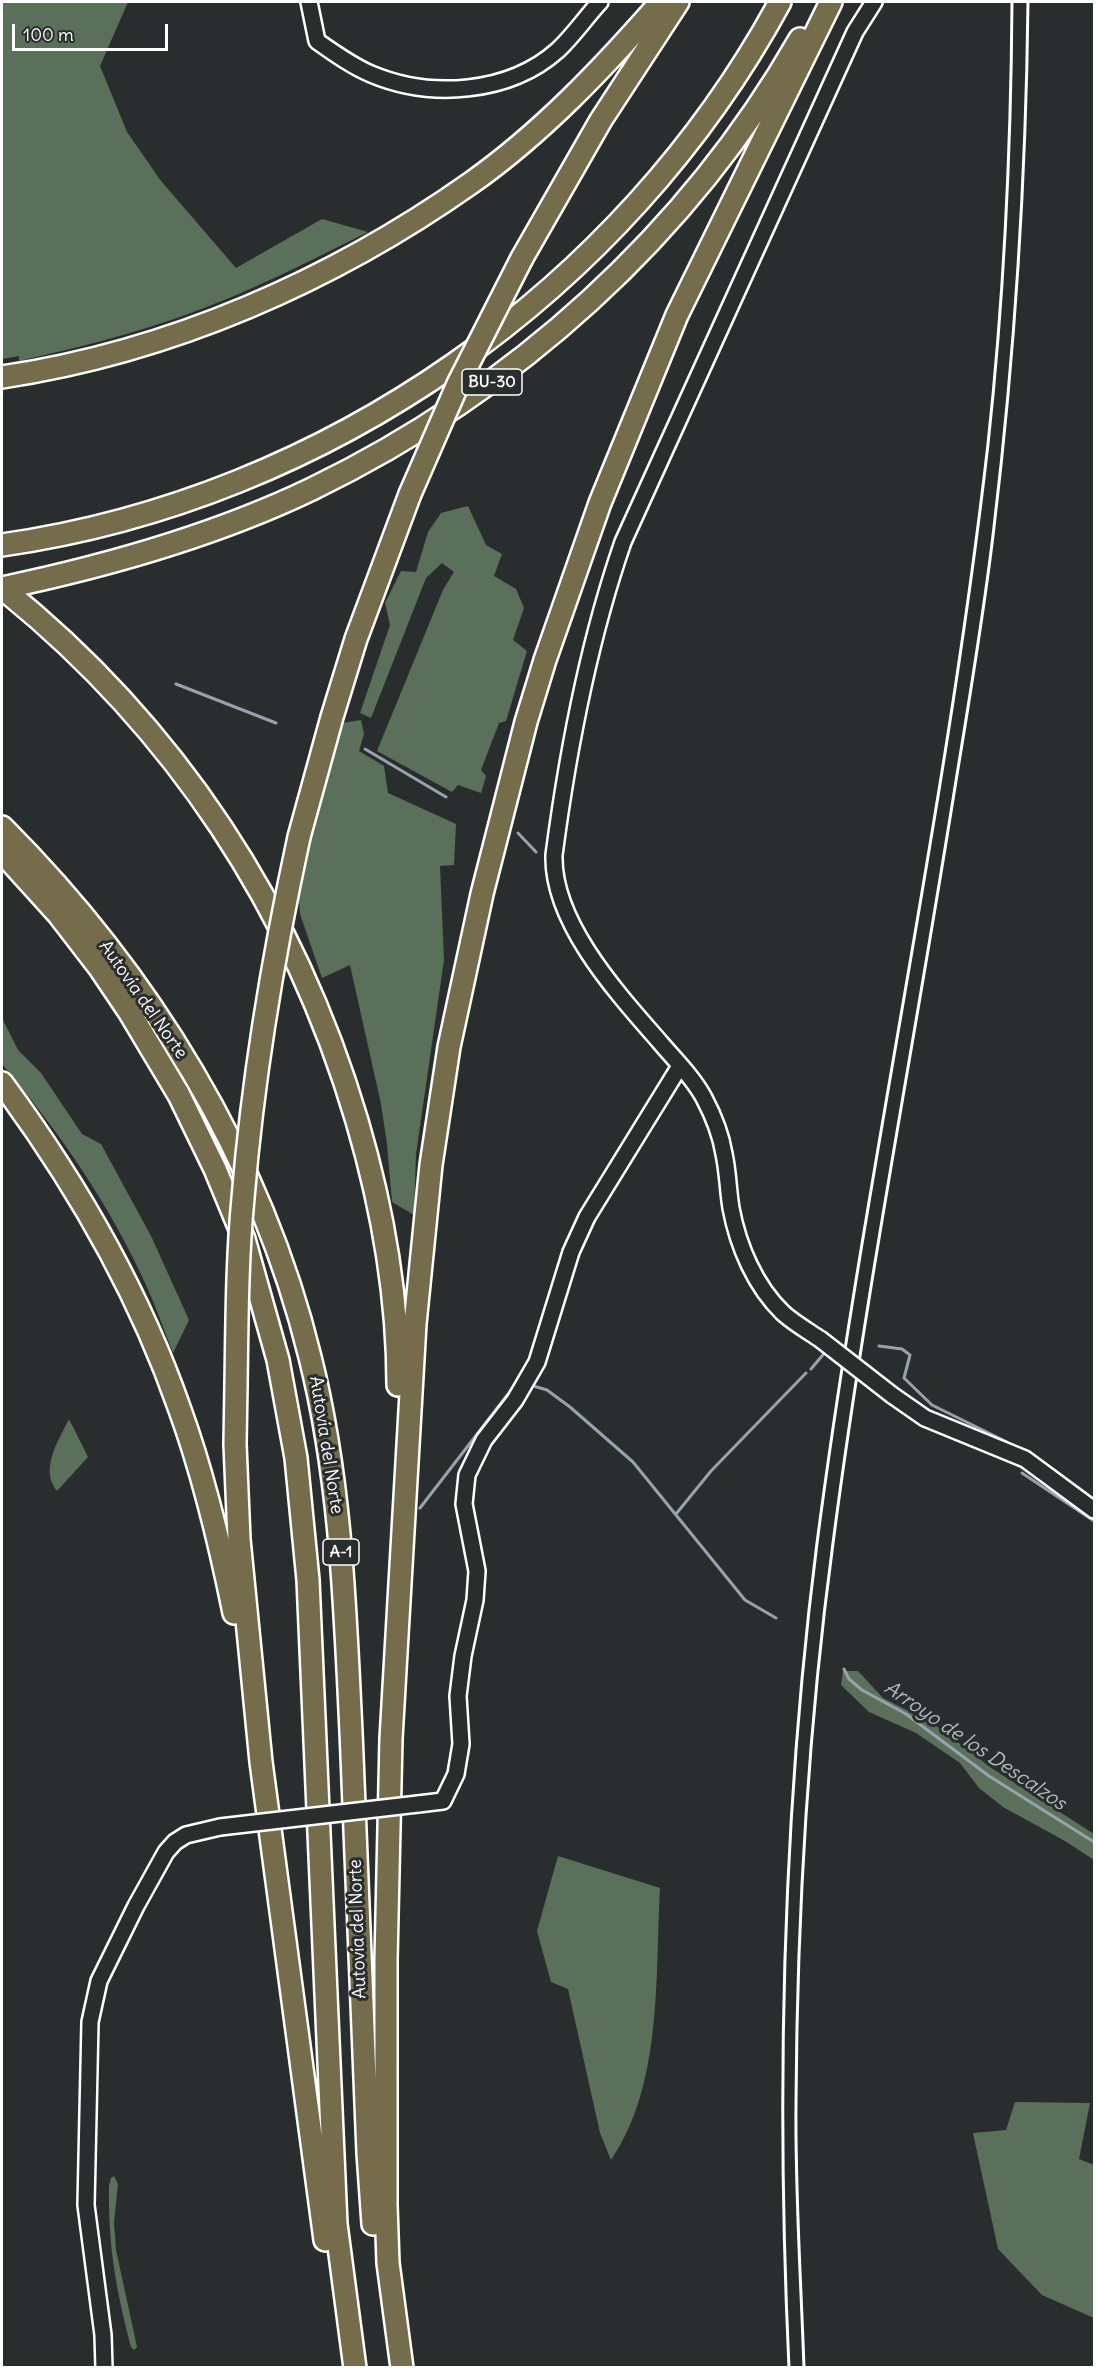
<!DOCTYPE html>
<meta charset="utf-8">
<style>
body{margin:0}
#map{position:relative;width:1096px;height:2369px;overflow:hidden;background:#2a2d2e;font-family:Delius,sans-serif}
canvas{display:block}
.frame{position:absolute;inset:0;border:3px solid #fff;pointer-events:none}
.scale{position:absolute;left:12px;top:24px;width:156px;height:27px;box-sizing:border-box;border:3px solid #fff;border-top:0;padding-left:8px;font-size:18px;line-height:21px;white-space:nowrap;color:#fff;-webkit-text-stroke:4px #2a2d2e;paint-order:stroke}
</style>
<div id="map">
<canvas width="1096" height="2369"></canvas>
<div class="frame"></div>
<div class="scale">100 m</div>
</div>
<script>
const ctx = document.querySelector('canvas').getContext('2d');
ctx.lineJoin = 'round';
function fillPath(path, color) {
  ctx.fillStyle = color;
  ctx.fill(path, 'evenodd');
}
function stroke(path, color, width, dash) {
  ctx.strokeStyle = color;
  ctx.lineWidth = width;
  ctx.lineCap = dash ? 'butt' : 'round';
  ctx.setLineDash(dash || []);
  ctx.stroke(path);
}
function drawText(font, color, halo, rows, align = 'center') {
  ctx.font = font + ' Delius,sans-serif';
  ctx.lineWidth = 6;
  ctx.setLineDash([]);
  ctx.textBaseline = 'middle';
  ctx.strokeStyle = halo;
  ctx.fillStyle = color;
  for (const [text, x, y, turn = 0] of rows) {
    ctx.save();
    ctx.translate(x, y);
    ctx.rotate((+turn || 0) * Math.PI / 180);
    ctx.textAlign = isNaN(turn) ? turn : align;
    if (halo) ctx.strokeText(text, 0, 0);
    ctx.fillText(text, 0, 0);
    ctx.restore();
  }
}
const green = new Path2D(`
 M 2,2 L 128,2 L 100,66 L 127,132 L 161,181 L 236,268 L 322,219 L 368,232 C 309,261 250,292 188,314 C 133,334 76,348 19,361 L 19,356 L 2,359 Z
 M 468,506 L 486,545 L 502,554 L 494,576 L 516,589 L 524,608 L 513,640 L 527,651 L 506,721 L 499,723 L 481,770 L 486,776 L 481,793 L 458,785 L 452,792 L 377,751 L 443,590 L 454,572 L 442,563 L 426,578 L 371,718 L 360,713 L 390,625 L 385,603 L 401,571 L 416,572 L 428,532 L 441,513 Z
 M 361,720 L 364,734 L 359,751 L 384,766 L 388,793 L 456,824 L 454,865 L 440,866 L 444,960 L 416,1154 L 414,1215 L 392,1202 L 387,1144 L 381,1104 L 350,965 L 322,978 L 300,914 L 298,888 L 342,723 Z
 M 2,1018 L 18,1050 L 41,1073 L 82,1134 L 101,1144 L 151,1236 L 189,1320 L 173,1353 C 164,1330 156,1307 146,1285 C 110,1205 58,1130 2,1064 Z
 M 69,1419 L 88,1457 L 57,1491 C 39,1469 59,1440 69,1419 Z
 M 843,1671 L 858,1671 L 883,1698 L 934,1724 L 990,1767 L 1094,1834 L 1094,1860 L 1065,1841 L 1003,1807 L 979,1788 L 960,1763 L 916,1733 L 869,1712 L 841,1685 Z
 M 558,1856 L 660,1888 C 655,1976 663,2084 611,2160 L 600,2133 L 568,1989 L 551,1982 L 537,1931 Z
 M 1015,2102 L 1090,2103 L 1079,2159 L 1094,2165 L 1094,2318 L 1042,2295 L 998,2249 L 973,2133 L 1006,2130 Z
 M 114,2176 L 118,2184 L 114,2223 L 116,2250 L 137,2347 L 134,2350 L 131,2347 C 116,2289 108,2246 109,2186 L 111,2178 Z`);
const stream = new Path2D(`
 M 176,684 L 276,723
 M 365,749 L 446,797
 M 518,833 L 536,852
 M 879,1346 L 902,1349 L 910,1355 L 904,1378 L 932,1405 L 1007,1442
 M 811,1369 L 827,1350
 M 530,1385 L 547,1390 L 570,1407 L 633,1462 L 745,1600 L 776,1618
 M 1022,1473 L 1094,1521
 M 420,1508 L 515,1385
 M 676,1514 L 711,1471 L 806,1373
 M 844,1669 L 849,1679 L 862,1690 L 906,1714 L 989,1776 L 1094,1842`);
const minor = new Path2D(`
 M 309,2 L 317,41 C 334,53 352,66 371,74 C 430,99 509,94 558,50 C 573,36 586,17 600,2
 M 820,1339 C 808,1331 794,1323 783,1313 C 755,1286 738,1246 731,1208 C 728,1190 728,1172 724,1154 C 721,1135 713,1115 704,1098 C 693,1077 674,1059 659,1041 C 617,993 552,922 554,855 C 568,749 588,643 623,542 L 855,32 L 874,2
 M 892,1395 L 925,1418 L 1025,1459 L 1094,1510
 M 418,1804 L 443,1801 L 456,1774 L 461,1744 L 458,1696 L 463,1656 L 475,1600 L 477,1571 L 464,1504 L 467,1475 L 484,1440 L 515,1400 L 537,1362 L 571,1252 L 587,1217 L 680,1066
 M 104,2368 L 103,2335 L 86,2205 L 90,2022 L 99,1981 L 136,1906 L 166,1852 L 175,1842 L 186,1835 L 220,1827`);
const highway = new Path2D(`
 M 522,258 L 601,120 L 678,2
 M 2,377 C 170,352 332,281 471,183 C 542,133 604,67 661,2
 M 2,545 C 326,499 624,290 780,2
 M 2,588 C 175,727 294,908 357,1121 C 382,1206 398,1295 398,1385
 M 2,588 C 107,566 214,536 312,489 C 514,391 688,235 800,39
 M 2,827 C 148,973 261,1156 310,1357 C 341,1480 345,1606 351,1732 C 357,1872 362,2012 368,2153 L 373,2224
 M 299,837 L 332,717 L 356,639 L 410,494
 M 2,852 L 59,915 L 99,967 L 130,1013 L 179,1095 L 215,1169 L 244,1239 L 278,1360 L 296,1458 L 308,1580 L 336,2224 L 355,2368
 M 2,1083 C 76,1183 139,1292 180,1410 C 204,1476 220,1544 234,1613
 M 236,1385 L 235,1444 L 239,1539 L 261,1762 L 325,2240
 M 402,2368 L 388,2263 L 386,2205 L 386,1960 L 391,1739 L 415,1324 L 431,1165 L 449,1047 L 482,894 L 526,722 L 545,660 L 600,503 L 677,315 L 831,2`);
const rail = new Path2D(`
 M 789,2368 C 776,2092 782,1817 817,1543 C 865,1175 946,812 988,444 C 1004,297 1011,149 1012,2
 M 804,2368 C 801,2280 795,2192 796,2104 C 797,1917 808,1729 833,1543 C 866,1290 915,1039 955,787 C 969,701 984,614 994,527 C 1015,352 1026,177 1028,2`);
const minorBridge = new Path2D(`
 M 820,1339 L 892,1395
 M 220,1827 L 418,1804`);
const highwayBridge = new Path2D(`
 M 410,494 L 458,384 L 522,258
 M 236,1385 C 237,1323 237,1260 243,1198 C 253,1076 273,957 299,837`);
const shields = [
 [492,382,60],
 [341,1552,36]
];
const shieldNames = [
 ["BU-30",492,382],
 ["A-1",341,1552]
];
const streetNames = [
 ["Autovía del Norte",143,1000,55],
 ["Autovía del Norte",326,1445,81],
 ["Autovía del Norte",358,1929,-92]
];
const waterNames = [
 ["Arroyo de los Descalzos",975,1746,34]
];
fillPath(green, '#5b705b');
stroke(stream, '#97a3ac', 3);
stroke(minor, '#fff', 20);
stroke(highway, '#fff', 26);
stroke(minor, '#2a2d2e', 15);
stroke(highway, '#746c4b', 21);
stroke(rail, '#fff', 3);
stroke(minorBridge, '#fff', 20, []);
stroke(highwayBridge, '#fff', 26, []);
stroke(minorBridge, '#2a2d2e', 15);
stroke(highwayBridge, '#746c4b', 21);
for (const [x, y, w] of shields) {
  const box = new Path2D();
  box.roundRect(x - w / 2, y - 13, w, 26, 4.5);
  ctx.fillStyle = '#2a2d2e';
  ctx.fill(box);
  stroke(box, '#fff', 1.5);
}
drawText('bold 16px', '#fff', null, shieldNames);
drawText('18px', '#fff', '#2a2d2e', streetNames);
drawText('italic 20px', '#b1bac1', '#2a2d2e', waterNames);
</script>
